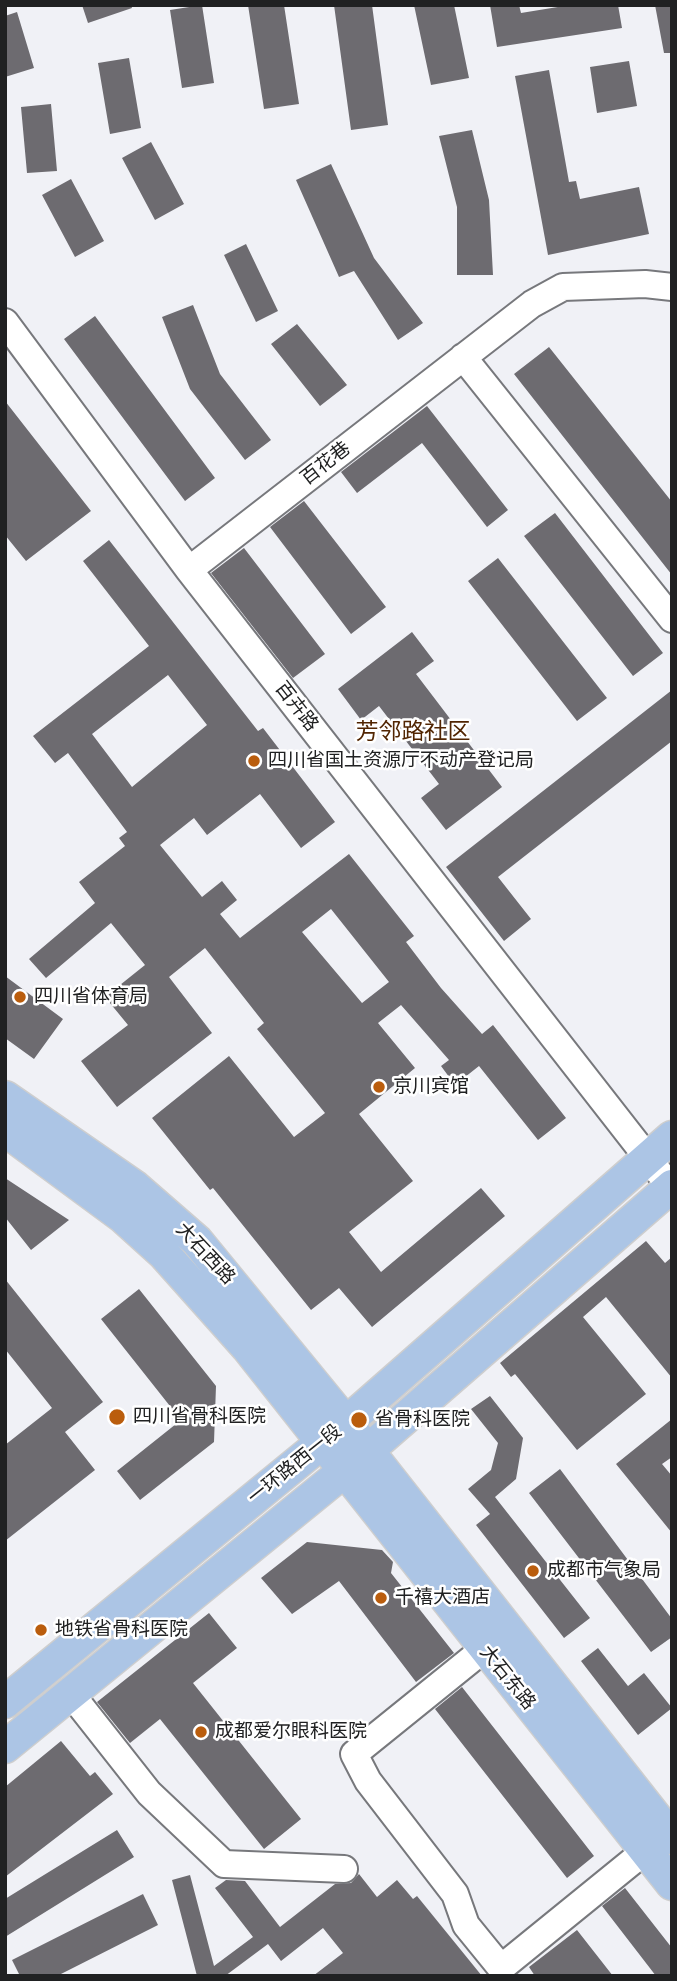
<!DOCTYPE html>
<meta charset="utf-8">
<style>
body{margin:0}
#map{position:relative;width:677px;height:1981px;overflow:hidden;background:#f0f1f6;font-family:"Archivo Narrow",sans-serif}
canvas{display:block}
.frame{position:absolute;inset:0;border:7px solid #202122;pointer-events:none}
</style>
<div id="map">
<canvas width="677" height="1981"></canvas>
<div class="frame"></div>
</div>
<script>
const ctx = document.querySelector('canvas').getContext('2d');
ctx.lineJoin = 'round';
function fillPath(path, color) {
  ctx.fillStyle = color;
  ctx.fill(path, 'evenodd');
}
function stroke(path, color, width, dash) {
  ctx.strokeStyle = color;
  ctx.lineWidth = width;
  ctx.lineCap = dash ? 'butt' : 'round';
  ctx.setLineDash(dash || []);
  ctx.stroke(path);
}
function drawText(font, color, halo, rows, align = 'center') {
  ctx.font = font + ' "Archivo Narrow","Noto Sans SC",sans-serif';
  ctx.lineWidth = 5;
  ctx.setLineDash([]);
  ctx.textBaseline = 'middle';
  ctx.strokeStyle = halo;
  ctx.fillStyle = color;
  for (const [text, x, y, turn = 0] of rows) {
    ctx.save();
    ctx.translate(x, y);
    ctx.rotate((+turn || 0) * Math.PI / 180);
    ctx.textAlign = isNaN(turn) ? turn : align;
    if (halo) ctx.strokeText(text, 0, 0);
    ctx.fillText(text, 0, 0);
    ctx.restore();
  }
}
const building = new Path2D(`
 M 82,5 L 131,5 L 132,8 L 88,23 Z
 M 202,5 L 214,83 L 182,88 L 170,10 Z
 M 248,5 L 284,5 L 299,104 L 264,109 Z
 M 334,5 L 372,5 L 388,125 L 351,130 Z
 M 414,5 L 454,5 L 469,78 L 431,85 Z
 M 490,5 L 519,5 L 521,13 L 570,5 L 618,5 L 622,28 L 497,47 Z
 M 655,5 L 672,5 L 672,53 L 664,53 Z
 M 17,12 L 34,68 L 5,77 L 5,16 Z
 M 129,58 L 141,128 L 110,134 L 98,63 Z
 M 629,61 L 637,106 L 597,113 L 590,67 Z
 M 549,70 L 569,182 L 576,181 L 580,199 L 639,187 L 649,234 L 548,255 L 515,76 Z
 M 51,104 L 57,171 L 27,173 L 21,107 Z
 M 472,130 L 489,200 L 493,275 L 457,275 L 457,207 L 439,136 Z
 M 151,142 L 184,204 L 155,220 L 122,158 Z
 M 331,164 L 374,258 L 423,323 L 398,340 L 354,271 L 339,277 L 296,180 Z
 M 71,179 L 104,241 L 75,257 L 42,195 Z
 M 246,244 L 278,311 L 256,322 L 224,255 Z
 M 193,305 L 220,374 L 271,440 L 245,460 L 190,389 L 162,317 Z
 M 95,316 L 215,478 L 185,501 L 64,339 Z
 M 297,324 L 347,385 L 320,406 L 271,344 Z
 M 549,347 L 672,502 L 672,575 L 514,374 Z
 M 5,401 L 91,511 L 26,561 L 5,535 Z
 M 427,406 L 508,510 L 487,527 L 422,443 L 357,493 L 341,472 Z
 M 304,501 L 386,607 L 351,634 L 270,527 Z
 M 555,513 L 663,653 L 633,676 L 524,536 Z
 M 109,540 L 258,731 L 263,728 L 335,822 L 301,848 L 260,794 L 207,835 L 194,818 L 160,845 L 202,897 L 222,881 L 237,900 L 220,914 L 240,938 L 349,854 L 414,936 L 406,942 L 441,988 L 482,1034 L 493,1025 L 566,1118 L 538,1140 L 479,1066 L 455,1085 L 441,1066 L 449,1060 L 401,1005 L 378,1023 L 415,1068 L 359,1114 L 413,1181 L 349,1232 L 381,1272 L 481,1188 L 505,1216 L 372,1327 L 339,1288 L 311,1310 L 213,1188 L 210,1190 L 152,1118 L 229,1056 L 294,1137 L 325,1113 L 257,1029 L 264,1023 L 205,948 L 169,977 L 212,1033 L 117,1107 L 81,1061 L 128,1025 L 105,997 L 145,965 L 111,923 L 46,978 L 29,959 L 95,903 L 79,882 L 125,846 L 119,838 L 127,832 L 68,753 L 55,763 L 33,736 L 149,646 L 83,561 ZM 168,675 L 207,725 L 132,787 L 92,734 ZM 331,909 L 389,982 L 362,1003 L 302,932 Z
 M 244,548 L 325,654 L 293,678 L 211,573 Z
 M 498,558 L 607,698 L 577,721 L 468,581 Z
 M 412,632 L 434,661 L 416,674 L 502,787 L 446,830 L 421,798 L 439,784 L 379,706 L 361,720 L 338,689 Z
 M 672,690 L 672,741 L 498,877 L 531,919 L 504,941 L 446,867 Z
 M 5,976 L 63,1019 L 34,1059 L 5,1038 Z
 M 5,1178 L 69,1220 L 31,1250 L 5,1217 Z
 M 646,1241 L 665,1263 L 672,1257 L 672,1378 L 606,1297 L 583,1317 L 646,1394 L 577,1450 L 515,1374 L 511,1377 L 500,1363 Z
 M 5,1279 L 103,1402 L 65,1432 L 95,1470 L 5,1541 L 5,1445 L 52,1408 L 5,1349 Z
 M 139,1289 L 216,1386 L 214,1442 L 140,1500 L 117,1471 L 181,1420 L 101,1319 Z
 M 490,1396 L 523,1438 L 516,1479 L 495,1497 L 590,1618 L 564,1638 L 476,1525 L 490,1514 L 468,1489 L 491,1470 L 498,1443 L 471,1409 Z
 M 672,1419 L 672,1457 L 662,1464 L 672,1476 L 672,1533 L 616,1464 Z
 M 560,1469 L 672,1619 L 672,1637 L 651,1652 L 529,1493 Z
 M 307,1542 L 382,1550 L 393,1562 L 391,1573 L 454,1653 L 416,1682 L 339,1581 L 292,1614 L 261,1578 Z
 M 209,1613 L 237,1648 L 193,1683 L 301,1819 L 264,1849 L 160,1719 L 130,1743 L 97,1702 Z
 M 598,1648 L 628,1686 L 644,1673 L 672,1708 L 638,1735 L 581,1661 Z
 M 462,1687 L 594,1856 L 567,1878 L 435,1709 Z
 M 61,1741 L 90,1776 L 95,1772 L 113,1794 L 5,1877 L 5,1787 Z
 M 117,1830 L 134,1857 L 5,1937 L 5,1899 Z
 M 359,1874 L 377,1897 L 397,1880 L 413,1899 L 417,1896 L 482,1976 L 313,1976 L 343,1953 L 323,1928 L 281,1961 L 268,1944 L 225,1976 L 197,1976 L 172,1880 L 190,1875 L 214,1966 L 253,1937 L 215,1888 L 226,1880 L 245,1881 L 280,1927 L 335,1884 L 351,1883 Z
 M 625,1888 L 672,1948 L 672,1976 L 656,1976 L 602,1906 Z
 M 143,1894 L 158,1925 L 57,1976 L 20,1976 L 12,1960 Z
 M 577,1930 L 613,1976 L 535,1976 L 529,1967 Z`);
const minor = new Path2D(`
 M 5,322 L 189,570 L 672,1189
 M 463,357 L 672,619
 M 189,570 L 532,304 L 563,287 L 645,284 L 672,287
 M 484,1649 L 354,1754 L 368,1781 L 455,1894 L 466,1925 L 501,1968 L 645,1851
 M 71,1694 L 149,1793 L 224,1864 L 344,1869`);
const major = new Path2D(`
 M 5,1097 L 135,1187 L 197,1241 L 346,1423 L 672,1838
 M 5,1130 L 123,1217 L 164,1254 L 247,1347 L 672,1884
 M 5,1702 L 346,1423 L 672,1137
 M 5,1747 L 343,1472 L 672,1186`);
const markers = [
 [254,761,7,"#ba5d0d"],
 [20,997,7,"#ba5d0d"],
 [379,1087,7,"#ba5d0d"],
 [117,1417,9,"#ba5d0d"],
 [359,1420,9,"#ba5d0d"],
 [533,1571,7,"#ba5d0d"],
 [381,1598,7,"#ba5d0d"],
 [41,1630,7,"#ba5d0d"],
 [201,1732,7,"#ba5d0d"]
];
const streetNames = [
 ["百花巷",326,464,-38],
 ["百卉路",296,707,52],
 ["大石西路",205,1254,47],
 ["一环路西一段",295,1465,-39],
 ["大石东路",507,1678,51]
];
const poiNames = [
 ["四川省国土资源厅不动产登记局",268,761],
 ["四川省体育局",34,997],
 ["京川宾馆",393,1087],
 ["四川省骨科医院",133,1417],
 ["省骨科医院",375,1420],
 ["成都市气象局",547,1571],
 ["千禧大酒店",395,1598],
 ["地铁省骨科医院",55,1630],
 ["成都爱尔眼科医院",215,1732]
];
const quarterNames = [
 ["芳邻路社区",413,733]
];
fillPath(building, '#6d6b70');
stroke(minor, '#77787c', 30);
stroke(major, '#cecece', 35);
stroke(minor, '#fff', 26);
stroke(major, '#acc5e5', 32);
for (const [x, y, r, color] of markers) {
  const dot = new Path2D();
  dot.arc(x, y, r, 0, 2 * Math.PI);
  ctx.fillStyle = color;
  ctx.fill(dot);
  stroke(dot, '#fff', 2.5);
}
drawText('19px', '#202122', '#fff', streetNames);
drawText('19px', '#202122', '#fff', poiNames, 'left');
drawText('23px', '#512502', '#fff', quarterNames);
</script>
